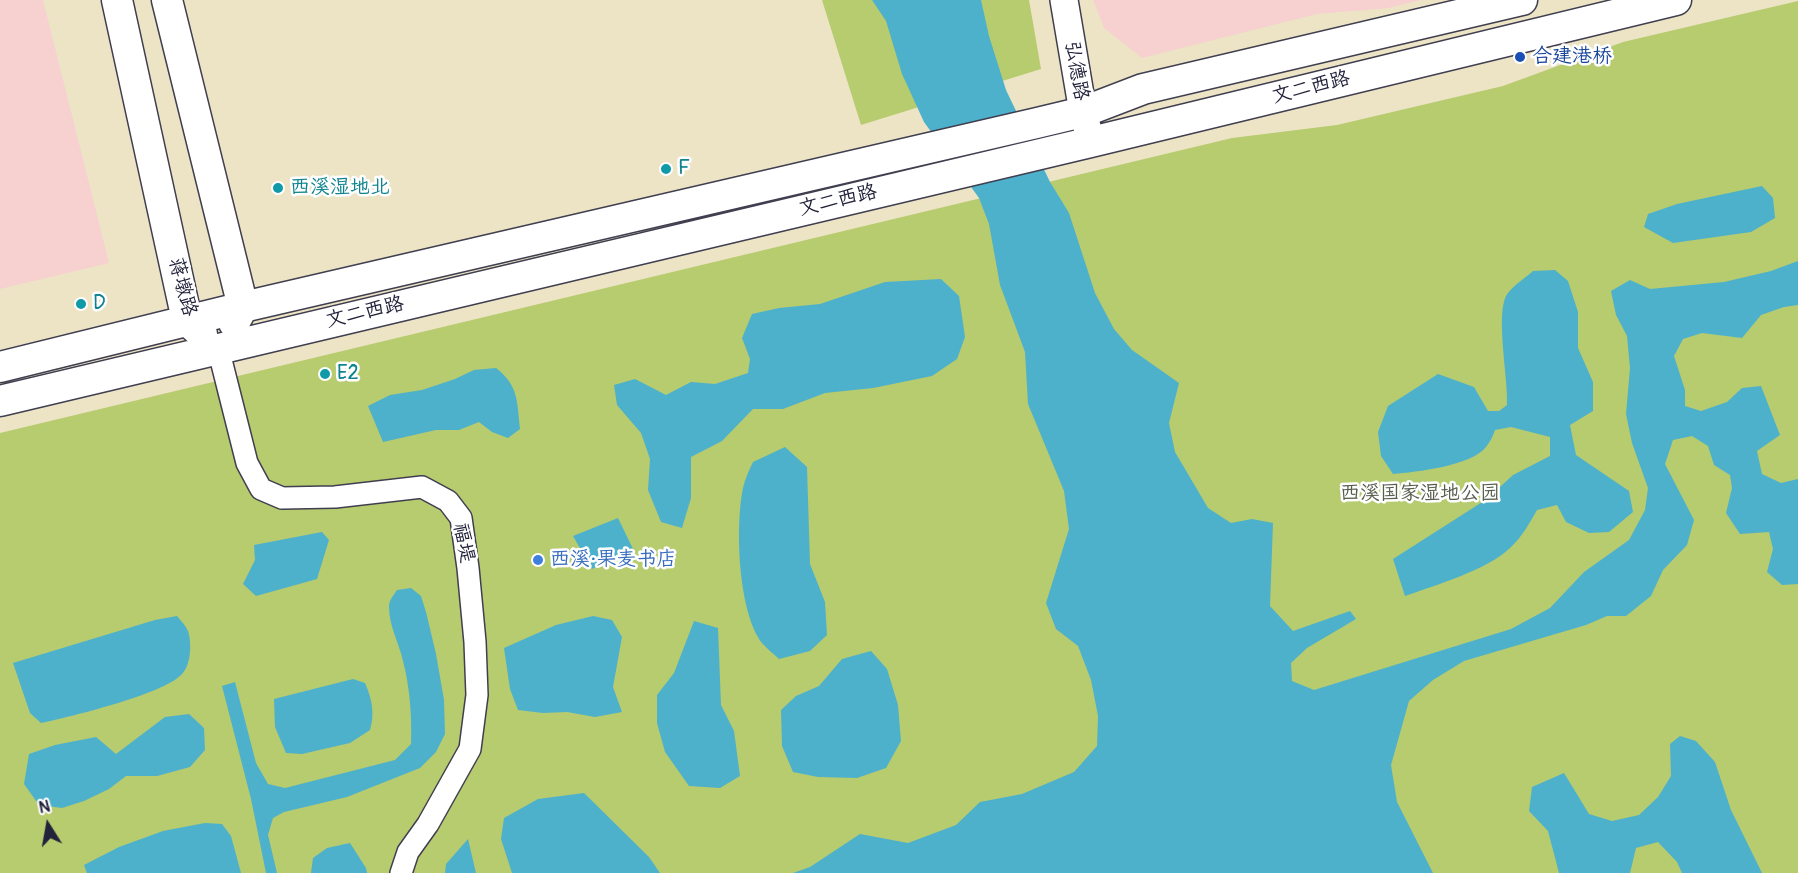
<!DOCTYPE html>
<meta charset="utf-8">
<style>
body{margin:0}
#map{position:relative;width:1798px;height:873px;overflow:hidden;background:#ede4c6;font-family:Pangolin,sans-serif}
canvas{display:block}
.north{position:absolute;left:18px;top:795px;width:60px;height:60px;-webkit-text-stroke:4px #fff;paint-order:stroke;rotate:349deg;font-size:16px;font-weight:700;line-height:24px;text-align:center;color:#22223b}
.north::after{content:'';display:block;margin:auto;width:21px;height:27px;background:#22223b;clip-path:polygon(50% 0,100% 100%,50% 72%,0 100%)}
</style>
<div id="map">
<canvas width="1798" height="873"></canvas>
<div class="north">N</div>
</div>
<script>
const ctx = document.querySelector('canvas').getContext('2d');
ctx.lineJoin = 'round';
function fillPath(path, color) {
  ctx.fillStyle = color;
  ctx.fill(path, 'evenodd');
}
function stroke(path, color, width, dash) {
  ctx.strokeStyle = color;
  ctx.lineWidth = width;
  ctx.lineCap = dash ? 'butt' : 'round';
  ctx.setLineDash(dash || []);
  ctx.stroke(path);
}
function drawText(font, color, halo, rows, align = 'center') {
  ctx.font = font + ' Pangolin,"LXGW WenKai TC",sans-serif';
  ctx.lineWidth = 5;
  ctx.setLineDash([]);
  ctx.textBaseline = 'middle';
  ctx.strokeStyle = halo;
  ctx.fillStyle = color;
  for (const [text, x, y, turn = 0] of rows) {
    ctx.save();
    ctx.translate(x, y);
    ctx.rotate((+turn || 0) * Math.PI / 180);
    ctx.textAlign = isNaN(turn) ? turn : align;
    if (halo) ctx.strokeText(text, 0, 0);
    ctx.fillText(text, 0, 0);
    ctx.restore();
  }
}
const built = new Path2D(`
 M 0,0 L 43,0 L 109,263 L 0,289 Z
 M 1093,0 L 1421,0 L 1389,8 L 1317,14 L 1142,58 L 1104,28 Z`);
const green = new Path2D(`
 M 822,0 L 1029,0 L 1041,69 L 861,125 Z
 M 1798,1 L 1798,873 L 0,873 L 0,433 L 1232,138 L 1337,125 L 1503,86 L 1623,42 Z`);
const water = new Path2D(`
 M 872,0 L 981,0 L 989,36 L 1006,90 L 1050,182 L 1069,213 L 1095,293 L 1114,329 L 1132,350 L 1179,383 L 1169,423 L 1175,452 L 1208,508 L 1231,523 L 1252,519 L 1273,523 L 1270,606 L 1293,631 L 1350,611 L 1356,619 L 1307,648 L 1291,663 L 1292,681 L 1314,690 L 1511,629 L 1550,608 L 1584,572 L 1629,540 L 1645,510 L 1648,488 L 1632,443 L 1626,414 L 1630,368 L 1627,336 L 1616,315 L 1611,291 L 1630,280 L 1650,289 L 1724,282 L 1771,271 L 1798,261 L 1798,305 L 1784,307 L 1761,315 L 1742,338 L 1702,333 L 1683,339 L 1674,356 L 1685,390 L 1685,406 L 1701,411 L 1727,402 L 1742,388 L 1761,386 L 1780,435 L 1757,451 L 1762,474 L 1781,483 L 1798,479 L 1798,584 L 1782,585 L 1767,572 L 1773,549 L 1769,532 L 1740,534 L 1726,513 L 1732,488 L 1730,475 L 1714,465 L 1708,446 L 1692,436 L 1673,440 L 1665,464 L 1694,520 L 1687,545 L 1663,570 L 1651,596 L 1626,616 L 1607,616 L 1586,625 L 1464,661 L 1433,680 L 1409,701 L 1391,765 L 1397,802 L 1433,873 L 793,873 L 810,867 L 860,834 L 908,843 L 956,825 L 980,802 L 1022,794 L 1074,772 L 1097,746 L 1098,716 L 1091,680 L 1078,646 L 1056,629 L 1046,603 L 1069,529 L 1064,491 L 1028,404 L 1025,352 L 1000,285 L 989,224 L 979,198 L 924,122 L 902,74 L 886,21 Z
 M 1762,186 L 1773,198 L 1775,218 L 1751,232 L 1673,243 L 1644,227 L 1648,214 L 1677,204 Z
 M 1555,270 L 1568,281 L 1578,312 L 1578,348 L 1593,382 L 1593,411 L 1570,425 L 1576,455 L 1629,491 L 1633,512 L 1609,532 L 1589,533 L 1566,522 L 1557,505 L 1537,510 C 1529,524 1522,537 1510,548 C 1487,570 1436,585 1405,596 L 1393,559 L 1487,499 L 1513,475 L 1550,456 L 1550,437 L 1511,427 L 1495,430 C 1493,436 1490,442 1486,447 C 1471,466 1416,472 1393,474 L 1381,456 L 1378,432 L 1388,406 L 1438,374 L 1474,387 L 1488,411 L 1499,411 L 1507,405 C 1509,380 1494,310 1508,293 C 1514,285 1525,278 1533,271 Z
 M 941,279 L 959,296 L 965,337 L 957,359 L 932,376 L 873,388 L 825,393 L 783,409 L 753,409 L 722,441 L 691,457 L 691,498 L 682,528 L 661,522 L 648,490 L 650,459 L 641,433 L 617,405 L 614,385 L 635,379 L 666,395 L 691,382 L 715,384 L 748,373 L 750,359 L 742,338 L 752,314 L 779,308 L 820,304 L 885,282 Z
 M 496,368 C 519,386 517,402 520,429 L 508,438 L 492,432 L 479,422 L 459,430 L 436,430 L 383,442 L 368,406 L 390,395 L 422,390 L 455,379 L 474,370 Z
 M 785,447 L 807,467 L 810,564 L 825,602 L 827,635 L 810,651 L 779,659 C 774,654 767,649 762,643 C 738,612 735,526 743,488 C 745,479 749,470 753,462 Z
 M 618,518 L 633,549 L 592,569 L 573,536 Z
 M 322,532 L 329,540 L 317,579 L 256,596 L 243,584 L 255,560 L 254,545 Z
 M 411,588 L 421,596 L 426,612 L 436,654 L 444,700 L 445,734 L 436,752 L 420,768 L 347,797 L 284,812 L 273,818 L 268,835 L 277,873 L 266,873 L 251,799 L 222,686 L 235,682 L 256,763 L 268,784 L 285,788 L 395,760 L 411,744 C 412,717 410,688 403,661 C 399,643 389,626 389,607 C 389,600 393,596 397,590 Z
 M 177,616 C 181,621 186,626 188,631 C 192,644 191,666 181,675 C 163,694 70,717 41,723 L 30,713 L 13,663 L 155,620 Z
 M 593,616 L 612,620 L 622,637 L 613,687 L 622,712 L 595,717 L 567,712 L 543,713 L 518,710 L 510,689 L 504,648 L 556,625 Z
 M 694,621 L 718,628 L 721,705 L 734,731 L 740,776 L 720,788 L 689,786 L 665,752 L 657,723 L 657,695 L 674,673 Z
 M 871,651 L 887,669 L 898,705 L 901,741 L 886,768 L 857,778 L 818,777 L 793,772 L 782,746 L 781,710 L 796,696 L 819,686 L 842,659 Z
 M 353,679 L 365,683 C 372,699 375,713 370,730 L 350,743 L 302,754 L 286,753 L 275,727 L 274,699 Z
 M 189,714 L 204,728 L 205,750 L 190,767 L 157,776 L 126,776 L 109,789 L 84,801 L 62,808 L 39,805 L 24,784 L 29,754 L 55,745 L 96,737 L 116,754 L 165,717 Z
 M 1680,736 L 1696,741 L 1715,762 L 1731,810 L 1762,873 L 1682,873 L 1677,862 L 1658,842 L 1636,848 L 1630,873 L 1559,873 L 1548,831 L 1529,811 L 1532,787 L 1564,773 L 1589,814 L 1612,821 L 1639,815 L 1658,797 L 1671,776 L 1670,744 Z
 M 584,793 L 649,857 L 660,873 L 512,873 L 501,839 L 504,818 L 538,799 Z
 M 205,823 L 222,824 L 231,836 L 241,873 L 87,873 L 84,865 L 119,847 L 163,831 Z
 M 468,839 L 476,873 L 445,873 L 446,864 Z
 M 350,843 L 366,868 L 367,873 L 311,873 L 313,858 L 327,848 Z`);
const minor = new Path2D(`
 M 218,348 L 247,463 L 261,489 L 282,498 L 335,497 L 422,487 L 448,501 L 461,518 L 468,568 L 475,642 L 477,695 L 470,749 L 428,824 L 408,852 L 401,873`);
const tertiary = new Path2D(`
 M 1064,0 L 1083,112 L 1091,142`);
const secondary = new Path2D(`
 M 117,0 L 187,320 L 202,334
 M 167,0 L 243,307 L 234,323
 M 0,367 L 243,307 L 1037,123 L 1083,112 L 1143,89 L 1522,0
 M 0,401 L 1091,142 L 1676,0`);
const markers = [
 [1520,57,6,"#1a4fb4"],
 [666,169,6,"#0f9aa8"],
 [278,188,6,"#0f9aa8"],
 [81,304,6,"#0f9aa8"],
 [325,374,6,"#0f9aa8"],
 [538,560,6,"#3f7fe0"]
];
const transitNames = [
 ["合建港桥",1532,57]
];
const streetNames = [
 ["弘德路",1076,71,80],
 ["文二西路",1311,88,-14],
 ["文二西路",838,201,-13],
 ["蒋墩路",182,287,75],
 ["文二西路",365,313,-13],
 ["福堤",463,543,79]
];
const cultureNames = [
 ["F",678,169],
 ["西溪湿地北",290,188],
 ["D",93,304],
 ["E2",337,374]
];
const parkNames = [
 ["西溪国家湿地公园",1420,494]
];
const shopNames = [
 ["西溪·果麦书店",550,560]
];
fillPath(built, '#f7d0d0');
fillPath(green, '#b7cb6f');
fillPath(water, '#4db1cc');
stroke(minor, '#403f50', 24);
stroke(tertiary, '#403f50', 30);
stroke(secondary, '#403f50', 33);
stroke(minor, '#fff', 21);
stroke(tertiary, '#fff', 27);
stroke(secondary, '#fff', 30);
for (const [x, y, r, color] of markers) {
  const dot = new Path2D();
  dot.arc(x, y, r, 0, 2 * Math.PI);
  ctx.fillStyle = color;
  ctx.fill(dot);
  stroke(dot, '#fff', 2);
}
drawText('20px', '#164399', '#fff', transitNames, 'left');
drawText('20px', '#22223b', '#fff', streetNames);
drawText('20px', '#0d838f', '#fff', cultureNames, 'left');
drawText('20px', '#565d4d', '#fff', parkNames);
drawText('20px', '#366cbe', '#fff', shopNames, 'left');
</script>
